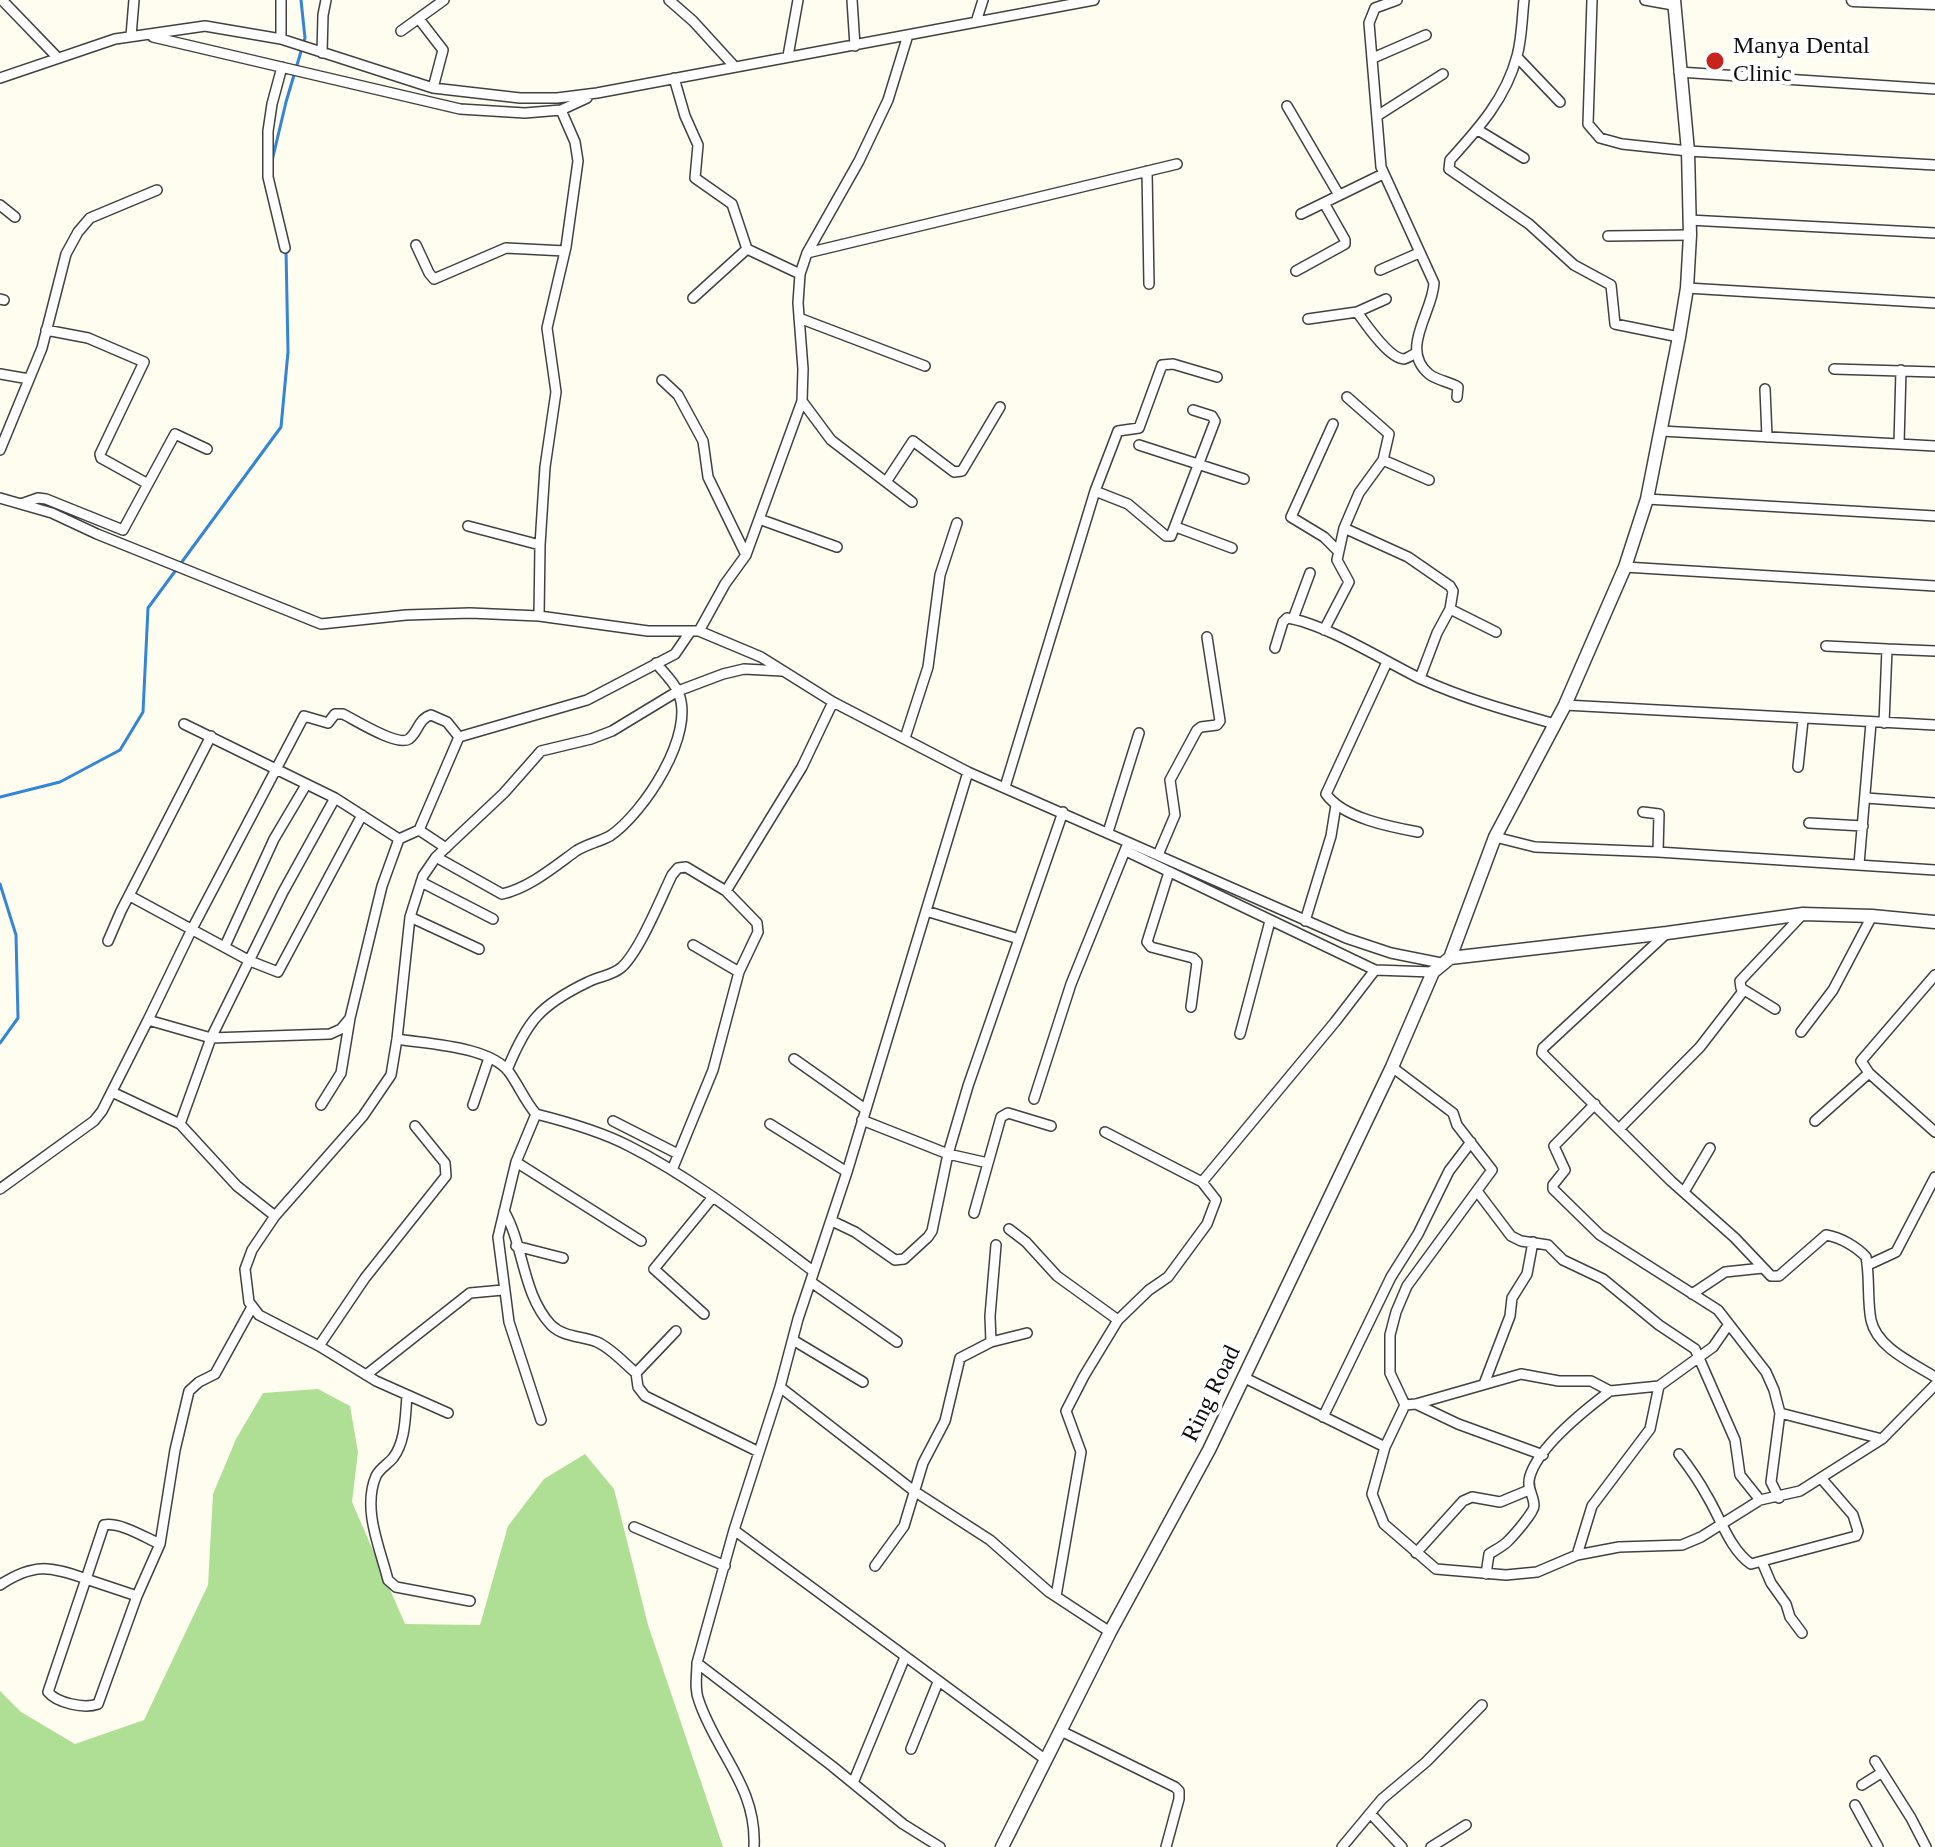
<!DOCTYPE html>
<style>
body{margin:0}
canvas{display:block;background:#fffdf0}
</style>
<canvas width="1935" height="1847"></canvas>
<script>
const ctx = document.querySelector('canvas').getContext('2d');
ctx.lineJoin = 'round';
function fillPath(path, color) {
  ctx.fillStyle = color;
  ctx.fill(path, 'evenodd');
}
function stroke(path, color, width, dash) {
  ctx.strokeStyle = color;
  ctx.lineWidth = width;
  ctx.lineCap = dash ? 'butt' : 'round';
  ctx.setLineDash(dash || []);
  ctx.stroke(path);
}
function drawText(font, color, halo, rows, align = 'center') {
  ctx.font = font + ' Georgia,serif';
  ctx.lineWidth = 8;
  ctx.setLineDash([]);
  ctx.textBaseline = 'middle';
  ctx.strokeStyle = halo;
  ctx.fillStyle = color;
  for (const [text, x, y, turn = 0] of rows) {
    ctx.save();
    ctx.translate(x, y);
    ctx.rotate((+turn || 0) * Math.PI / 180);
    ctx.textAlign = isNaN(turn) ? turn : align;
    if (halo) ctx.strokeText(text, 0, 0);
    ctx.fillText(text, 0, 0);
    ctx.restore();
  }
}
const forest = new Path2D(`
 M 318,1389 L 350,1406 L 358,1452 L 352,1502 L 405,1624 L 480,1625 L 508,1526 L 544,1479 L 585,1454 L 614,1489 L 648,1625 L 723,1847 L 0,1847 L 0,1691 L 21,1712 L 75,1744 L 144,1720 L 208,1585 L 213,1494 L 236,1439 L 263,1393 Z`);
const stream = new Path2D(`
 M 272,161 L 286,102 L 305,38 L 301,0
 M 0,797 L 60,782 L 120,750 L 143,712 L 148,608 L 281,427 L 288,352 L 286,250
 M 0,884 L 16,935 L 18,1018 L 0,1043`);
const minor = new Path2D(`
 M 2,0 L 57,57
 M 281,0 L 281,39
 M 669,0 L 693,21 L 735,67
 M 852,0 L 855,46
 M 1397,0 L 1375,8 L 1369,23 L 1381,167 L 1434,283 C 1433,312 1399,349 1429,374 C 1436,380 1450,382 1458,387 L 1457,397
 M 1524,0 C 1522,18 1522,38 1517,56 C 1506,98 1479,128 1450,160 L 1449,169 L 1529,224 L 1574,265 L 1611,285 L 1615,324 L 1679,337
 M 1592,0 L 1588,124 L 1600,138 L 1622,144 L 1688,151 L 1935,165
 M 1645,0 L 1673,5
 M 419,19 L 443,50 L 433,88
 M 976,22 L 983,0
 M 401,31 L 444,0
 M 131,36 L 134,0
 M 153,37 L 460,109 L 525,113 L 561,110 L 587,98
 M 322,53 L 323,15 L 326,0
 M 788,56 L 798,0
 M 1517,57 L 1560,102
 M 1373,58 L 1426,35
 M 282,67 L 272,104 L 268,131 L 268,177 L 285,248
 M 1679,72 L 1935,89
 M 0,78 L 115,39 L 205,26 L 281,39 L 433,88 L 520,98 L 557,98 L 597,93 L 1094,0
 M 674,78 L 685,116 L 698,145 L 695,178 L 732,204 L 747,249
 M 1287,106 L 1339,195
 M 1377,116 L 1443,74
 M 1478,130 L 1524,158
 M 1147,171 L 1149,284
 M 0,205 L 15,217
 M 1301,214 L 1383,174
 M 1689,220 L 1935,233
 M 1608,236 L 1690,235
 M 416,245 L 429,273 L 434,279 L 506,248 L 565,251
 M 807,253 L 1177,164
 M 1380,270 L 1419,253
 M 1296,271 L 1345,244 L 1345,240 L 1324,203
 M 1687,288 L 1935,303
 M 693,298 L 747,249 L 800,274
 M 0,299 L 4,300
 M 1357,312 L 1386,299
 M 799,318 L 925,366
 M 1308,319 L 1357,312 C 1365,323 1389,359 1404,359 C 1406,359 1414,354 1416,353
 M 46,330 L 88,338 L 144,362 L 100,454 L 101,458 L 148,484
 M 1834,369 L 1935,372
 M 0,374 L 29,379
 M 662,380 L 678,395 L 703,441 L 708,477 L 746,555
 M 1765,389 L 1767,437
 M 1347,397 L 1389,434 L 1383,460 L 1359,493 L 1344,528 L 1408,557 L 1450,586 L 1453,591 L 1450,609
 M 802,401 L 831,440 L 912,502
 M 1333,424 L 1291,517 L 1324,537 L 1337,550
 M 1661,431 L 1935,446
 M 1899,444 L 1901,370
 M 1139,445 L 1244,479
 M 0,450 L 42,348 L 66,254 L 78,232 L 90,218 L 157,190
 M 1383,460 L 1429,480
 M 886,482 L 913,441 L 954,472 L 962,471 L 1000,407
 M 1095,491 L 1118,431 L 1139,428 L 1162,365 L 1173,364 L 1217,377
 M 0,498 L 52,513 L 97,534 L 321,624 L 406,615 L 470,613 L 539,616 L 648,631 L 699,631 L 761,657 L 833,702 L 968,772 L 1346,938 L 1391,953 L 1441,963
 M 1647,499 L 1935,516
 M 21,504 L 38,498 L 46,499 L 123,530 L 175,434 L 207,449
 M 759,519 L 837,547
 M 468,526 L 540,545
 M 1176,527 L 1232,548
 M 1625,567 L 1935,586
 M 539,616 L 540,545 L 545,467 L 556,392 L 547,328 L 566,247 L 578,161 L 575,142 L 561,110
 M 1293,619 L 1310,573
 M 1324,630 L 1349,582 L 1337,560 L 1344,528
 M 699,631 L 725,584 L 746,555 L 802,401 L 803,369 L 798,303 L 800,274 L 807,253 L 859,161 L 888,100 L 908,35
 M 1826,646 L 1887,649 L 1884,723
 M 1275,648 L 1283,622 L 1287,618 C 1324,623 1386,662 1421,679 C 1465,699 1509,711 1555,724
 M 1887,649 L 1935,651
 M 1387,662 L 1326,794 C 1343,818 1391,827 1418,832
 M 1420,678 L 1437,633 L 1450,609 L 1496,632
 M 1565,705 L 1935,725
 M 184,724 L 335,798 L 399,839
 M 905,738 L 928,667 L 940,575 L 957,523
 M 1798,767 L 1803,720
 M 968,772 L 847,1172 L 798,1319 L 780,1387 L 914,1491 L 990,1540 L 1049,1592 L 1110,1632
 M 1005,787 L 1095,491 L 1128,504 L 1166,536 L 1171,536 L 1215,421 L 1212,416 L 1193,410
 M 1866,798 L 1935,803
 M 1643,812 L 1659,814 L 1658,852
 M 1809,823 L 1863,826
 M 419,830 L 446,848
 M 1108,832 L 1139,733
 M 1495,837 L 1535,847 L 1658,852 L 1935,870
 M 1126,851 L 1375,970
 M 1158,855 L 1175,815 L 1170,780 L 1197,730 L 1201,727 L 1217,725 L 1220,721 L 1207,637
 M 436,857 L 502,894 C 529,888 554,867 576,851 C 587,844 599,842 610,836 C 643,814 697,733 678,692 C 674,682 663,672 656,663
 M 1859,864 L 1871,723
 M 1169,872 L 1147,942 L 1151,947 L 1193,958 L 1197,962 L 1191,1007
 M 421,882 L 493,919
 M 726,891 L 802,767 L 833,702
 M 130,896 L 250,961 L 278,972 L 362,815
 M 926,911 L 1019,939
 M 410,917 L 479,949
 M 1305,921 L 1331,836 L 1336,805
 M 1667,933 L 1543,1048 L 1542,1053 L 1671,1181 L 1735,1238 L 1771,1276 L 1779,1276 L 1826,1235 C 1840,1237 1857,1247 1866,1257 C 1870,1278 1867,1300 1871,1320 C 1877,1348 1913,1363 1935,1377
 M 108,941 L 121,911 L 211,736
 M 693,945 L 739,972
 M 225,946 L 274,839 L 306,785
 M 1935,975 L 1861,1061 L 1869,1073 L 1935,1132
 M 1775,1009 L 1741,988 L 1740,981 L 1803,914
 M 148,1020 L 192,929 L 304,716 L 328,723 L 335,714 L 343,714 C 355,720 398,747 409,739 C 419,731 418,719 431,715 L 447,722 L 459,737
 M 1801,1032 L 1833,990 L 1872,916
 M 1240,1034 L 1270,921
 M 397,1039 C 427,1044 489,1046 509,1072 C 519,1086 525,1101 536,1114
 M 794,1059 L 865,1109
 M 507,1070 C 527,1021 540,1005 588,982 C 599,976 612,976 622,967 C 640,950 660,900 672,875 L 678,868 L 686,867 L 726,891 L 757,923 L 758,932 L 739,972 L 713,1070 L 672,1170
 M 112,1092 L 180,1124 L 237,1186 L 275,1216 L 252,1250 L 245,1269 L 249,1302 L 259,1315 L 319,1346 L 376,1381 L 448,1413
 M 1034,1099 L 1071,984 L 1126,848
 M 1595,1104 L 1554,1146 L 1565,1170 L 1553,1185 L 1553,1189 L 1600,1235 L 1718,1310 L 1766,1372 L 1774,1390 L 1780,1413 L 1882,1439 L 1935,1385
 M 321,1105 L 341,1073 L 350,1018
 M 473,1105 L 489,1058
 M 862,1120 L 948,1154 L 988,1163
 M 613,1121 L 678,1154
 M 1815,1121 L 1869,1073
 M 180,1124 L 211,1038 L 283,892 L 335,798
 M 770,1124 L 847,1172
 M 1619,1129 L 1700,1047 L 1744,990
 M 1105,1132 L 1202,1182
 M 516,1162 L 641,1241
 M 0,1189 L 94,1121 L 102,1111 L 148,1020 L 211,1038 L 330,1034 L 341,1029 L 350,1018 L 382,886 L 399,839 L 419,830 L 459,737 L 587,700 L 675,654 L 690,632
 M 1477,1191 L 1511,1236 L 1521,1241 L 1548,1245 L 1563,1260 L 1603,1279 L 1659,1325 L 1695,1349 L 1735,1440 L 1740,1475 L 1760,1500
 M 1684,1192 L 1710,1148
 M 504,1211 C 524,1245 522,1294 551,1325 C 563,1337 582,1336 597,1342 C 611,1348 624,1363 636,1373 L 676,1331
 M 974,1213 L 1001,1117 L 1008,1113 L 1051,1126
 M 275,1216 L 363,1116 L 391,1075 L 397,1039 L 410,917 L 423,876 L 436,857 L 504,793 L 541,751 L 591,739 L 612,731 L 678,691 L 723,674 L 744,669 L 782,671
 M 832,1221 L 855,1232 L 895,1260 L 904,1259 L 928,1237 L 932,1231 L 948,1154 L 968,1086 L 1063,812
 M 1009,1229 L 1026,1242 L 1057,1276 L 1118,1320
 M 516,1246 L 563,1258
 M 1868,1265 L 1896,1252 L 1935,1177
 M 811,1282 L 897,1342
 M 1692,1294 L 1725,1272 L 1763,1268
 M 704,1314 L 654,1269 L 713,1197
 M 793,1340 L 863,1382
 M 991,1342 L 1027,1333
 M 319,1346 L 365,1278 L 446,1176 L 445,1163 L 415,1126
 M 636,1373 L 638,1387 L 645,1396 L 759,1452
 M 366,1375 L 470,1293 L 503,1290
 M 1245,1378 L 1385,1447 L 1372,1494 L 1384,1524 L 1436,1569 L 1506,1575 L 1537,1572 L 1577,1555 L 1619,1547 L 1682,1545 L 1701,1537 L 1760,1500 L 1800,1491 L 1882,1439
 M 1484,1384 L 1510,1316 L 1512,1298 L 1527,1274 L 1533,1242
 M 780,1387 L 734,1530 L 697,1663 L 832,1766 L 903,1824 L 940,1847
 M 407,1397 C 405,1416 406,1441 393,1458 C 388,1464 380,1468 376,1476 C 362,1509 380,1548 388,1580 L 396,1587 L 470,1601
 M 1416,1404 L 1458,1424 L 1543,1455
 M 1405,1405 L 1416,1404 L 1521,1374 L 1559,1381 L 1591,1381 L 1610,1391 L 1659,1386 L 1713,1347 L 1729,1324
 M 1323,1417 L 1391,1277 L 1418,1234 L 1449,1171 L 1471,1142
 M 541,1420 L 509,1322 L 498,1237 L 516,1162 L 536,1114 C 568,1122 600,1131 629,1146 C 696,1180 754,1227 813,1271
 M 1385,1447 L 1405,1405 L 1390,1373 L 1390,1335 L 1396,1312 L 1407,1286 L 1492,1170 L 1457,1125 L 1453,1113 L 1392,1067
 M 1679,1454 C 1689,1467 1699,1481 1707,1496 C 1720,1517 1730,1550 1751,1564 L 1856,1536 L 1858,1531 L 1853,1515 L 1821,1478
 M 1779,1498 L 1771,1482 L 1780,1413
 M 634,1527 L 725,1566
 M 734,1530 L 1046,1760
 M 1416,1553 L 1463,1501 L 1472,1497 L 1500,1502 L 1529,1490
 M 1577,1555 L 1592,1506 L 1650,1429 L 1659,1386
 M 1762,1562 L 1771,1583 L 1786,1604 L 1790,1617 L 1802,1633
 M 875,1566 L 904,1526 L 923,1463 L 945,1421 L 960,1358 L 991,1342 L 990,1316 L 996,1245
 M 1486,1574 L 1489,1554 C 1495,1550 1504,1546 1509,1540 C 1514,1535 1535,1511 1534,1506 C 1534,1495 1526,1488 1530,1476 C 1539,1446 1586,1409 1610,1391
 M 0,1585 C 33,1563 50,1566 86,1579 L 48,1692 C 57,1703 84,1709 98,1704 L 137,1596 L 160,1544 L 175,1450 L 189,1391 L 199,1382 L 215,1374 L 252,1307
 M 137,1596 L 86,1579 L 104,1525 C 120,1522 144,1537 160,1544
 M 1056,1596 L 1081,1452 L 1066,1411 L 1084,1376 L 1118,1320 L 1149,1290 L 1168,1277 L 1207,1224 L 1216,1200 L 1202,1182 L 1335,1022 L 1375,970 L 1433,972
 M 697,1663 C 697,1676 694,1689 699,1701 C 717,1754 757,1787 754,1847
 M 1061,1731 L 1175,1787 L 1179,1791 L 1179,1799 L 1166,1847
 M 911,1749 L 938,1682
 M 1875,1761 L 1911,1818 L 1926,1847
 M 853,1783 L 905,1657
 M 1862,1785 L 1881,1773
 M 1855,1805 L 1878,1847
 M 1370,1813 L 1402,1847
 M 1342,1847 L 1382,1799 L 1426,1762 L 1482,1705
 M 1431,1847 L 1466,1825`);
const tertiary = new Path2D(`
 M 1853,0 L 1935,3
 M 1450,958 L 1495,837 L 1565,705 L 1625,567 L 1647,499 L 1679,337 L 1687,288 L 1690,235 L 1688,151 L 1674,0
 M 1002,1847 L 1110,1632 L 1209,1450 L 1392,1067 L 1433,972 L 1450,958 L 1667,933 L 1803,914 L 1872,916 L 1935,922`);
const markers = [
 [1715,61,10,"#c9241b"]
];
const poiNames = [
 ["Manya Dental",1733,47],
 ["Clinic",1733,75]
];
const streetNames = [
 ["Ring Road",1212,1394,-64]
];
fillPath(forest, '#afdf94');
stroke(stream, '#3285d7', 3);
stroke(minor, '#414141', 12);
stroke(tertiary, '#414141', 15);
stroke(minor, '#fff', 9);
stroke(tertiary, '#fff', 12);
for (const [x, y, r, color] of markers) {
  const dot = new Path2D();
  dot.arc(x, y, r, 0, 2 * Math.PI);
  ctx.fillStyle = color;
  ctx.fill(dot);
  stroke(dot, '#fff', 3);
}
drawText('24px', '#0e0e0e', '#fff', poiNames, 'left');
drawText('24px', '#0e0e0e', '#fff', streetNames);
</script>
